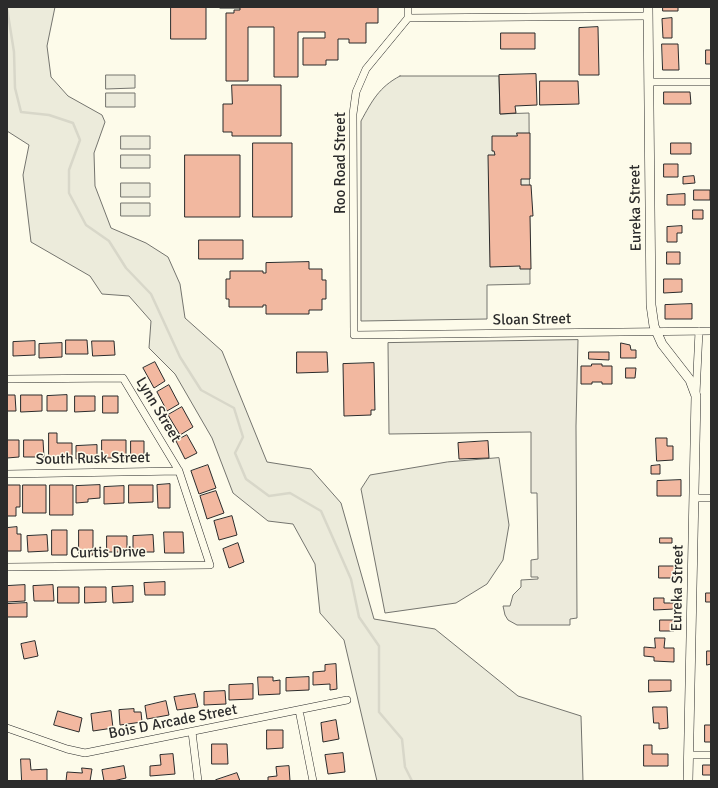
<!DOCTYPE html>
<style>
body{margin:0}
#map{position:relative;width:718px;height:788px;overflow:hidden;background:#fdfbea;font-family:Signika,sans-serif}
canvas{display:block}
.frame{position:absolute;inset:0;border:8px solid #2b2b2b;pointer-events:none}
</style>
<div id="map">
<canvas width="718" height="788"></canvas>
<div class="frame"></div>
</div>
<script>
const ctx = document.querySelector('canvas').getContext('2d');
ctx.lineJoin = 'round';
function fillPath(path, color) {
  ctx.fillStyle = color;
  ctx.fill(path, 'evenodd');
}
function stroke(path, color, width, dash) {
  ctx.strokeStyle = color;
  ctx.lineWidth = width;
  ctx.lineCap = dash ? 'butt' : 'round';
  ctx.setLineDash(dash || []);
  ctx.stroke(path);
}
function drawText(font, color, halo, rows, align = 'center') {
  ctx.font = font + ' Signika,sans-serif';
  ctx.lineWidth = 3;
  ctx.setLineDash([]);
  ctx.textBaseline = 'middle';
  ctx.strokeStyle = halo;
  ctx.fillStyle = color;
  for (const [text, x, y, turn = 0] of rows) {
    ctx.save();
    ctx.translate(x, y);
    ctx.rotate((+turn || 0) * Math.PI / 180);
    ctx.textAlign = isNaN(turn) ? turn : align;
    if (halo) ctx.strokeText(text, 0, 0);
    ctx.fillText(text, 0, 0);
    ctx.restore();
  }
}
const green = new Path2D(`
 M 7,7 L 55,7 L 47,46 L 51,77 L 68,96 L 102,115 L 105,122 L 94,153 L 95,186 L 111,228 L 146,243 L 168,257 L 180,284 L 185,318 L 222,351 L 267,462 L 311,469 L 341,503 L 374,619 L 435,629 L 518,696 L 581,716 L 583,781 L 377,781 L 344,640 L 320,613 L 315,564 L 293,524 L 268,521 L 233,493 L 212,438 L 175,374 L 149,348 L 151,321 L 129,296 L 102,294 L 90,276 L 31,242 L 23,175 L 29,145 L 7,131 Z
 M 106,75 L 135,75 L 135,88 L 106,89 Z
 M 400,76 L 499,76 L 500,114 L 529,113 L 530,284 L 487,285 L 487,319 L 361,321 L 361,121 C 372,101 379,87 400,76 Z
 M 106,93 L 135,93 L 135,107 L 106,107 Z
 M 121,136 L 150,136 L 150,149 L 121,149 Z
 M 121,155 L 150,155 L 150,168 L 121,168 Z
 M 121,183 L 150,183 L 150,197 L 121,197 Z
 M 121,203 L 150,203 L 150,216 L 121,216 Z
 M 499,458 L 509,525 L 503,560 L 487,584 L 456,603 L 385,613 L 361,489 L 370,475 L 447,462 Z`);
const parking = new Path2D(`
 M 578,340 L 576,426 L 577,618 L 570,619 L 570,625 L 517,625 L 508,620 L 505,615 L 503,606 L 510,606 L 513,595 L 521,587 L 521,580 L 538,579 L 538,577 L 531,577 L 531,560 L 538,559 L 537,493 L 531,493 L 531,432 L 389,434 L 388,343 Z`);
const stream = new Path2D(`
 M 7,8 L 14,52 L 15,88 L 21,112 L 49,115 L 73,123 L 80,140 L 69,170 L 69,193 L 86,225 L 109,241 L 126,268 L 151,294 L 180,357 L 201,390 L 234,408 L 243,437 L 235,453 L 246,479 L 269,496 L 290,493 L 321,511 L 351,579 L 359,617 L 379,646 L 379,712 L 402,739 L 405,767 L 412,781`);
const building = new Path2D(`
 M 171,7 L 206,7 L 206,39 L 171,39 Z
 M 220,7 L 378,7 L 378,23 L 366,23 L 366,43 L 349,43 L 349,39 L 338,39 L 338,60 L 326,60 L 326,65 L 303,65 L 303,38 L 325,38 L 325,32 L 298,32 L 298,77 L 274,77 L 274,27 L 248,27 L 248,81 L 226,81 L 226,13 L 234,13 L 234,10 L 240,10 L 240,8 L 220,8 Z
 M 663,7 L 678,7 L 678,11 L 663,11 Z
 M 672,18 L 672,38 L 663,38 L 662,19 Z
 M 598,27 L 599,75 L 579,75 L 579,28 Z
 M 501,33 L 535,33 L 535,49 L 501,49 Z
 M 662,44 L 678,44 L 679,70 L 663,70 Z
 M 706,50 L 711,50 L 711,64 L 706,64 Z
 M 536,74 L 537,105 L 515,106 L 516,113 L 500,114 L 499,75 Z
 M 540,81 L 578,81 L 579,104 L 540,105 Z
 M 232,85 L 281,85 L 281,136 L 232,136 L 232,132 L 223,132 L 223,104 L 232,104 Z
 M 664,92 L 690,92 L 691,104 L 664,104 Z
 M 517,133 L 530,133 L 530,179 L 521,179 L 521,185 L 531,185 L 533,216 L 530,216 L 531,269 L 520,269 L 520,266 L 490,267 L 488,155 L 495,155 L 494,151 L 492,151 L 492,136 L 517,136 Z
 M 253,143 L 292,143 L 292,217 L 253,217 Z
 M 671,143 L 691,143 L 691,154 L 671,154 Z
 M 185,155 L 240,155 L 240,217 L 185,217 Z
 M 664,164 L 678,164 L 678,177 L 664,177 Z
 M 694,176 L 695,183 L 683,184 L 683,177 Z
 M 694,190 L 710,190 L 710,200 L 694,200 Z
 M 685,194 L 685,205 L 667,205 L 667,195 Z
 M 693,210 L 703,210 L 703,219 L 693,219 Z
 M 682,226 L 682,233 L 677,233 L 677,242 L 667,242 L 667,227 Z
 M 199,240 L 243,240 L 243,259 L 199,259 Z
 M 667,252 L 680,252 L 680,264 L 667,264 Z
 M 309,262 L 309,269 L 322,269 L 322,280 L 326,280 L 326,299 L 322,299 L 322,310 L 309,310 L 309,314 L 266,314 L 266,305 L 263,305 L 263,307 L 229,307 L 229,299 L 226,299 L 226,279 L 230,279 L 230,271 L 263,271 L 263,273 L 266,273 L 266,263 Z
 M 664,279 L 682,279 L 682,292 L 664,293 Z
 M 692,304 L 692,319 L 665,319 L 665,305 Z
 M 66,340 L 87,340 L 88,354 L 66,354 Z
 M 35,341 L 35,355 L 13,356 L 13,342 Z
 M 92,341 L 114,341 L 115,355 L 93,356 Z
 M 62,343 L 62,357 L 39,358 L 39,344 Z
 M 621,343 L 630,345 L 631,350 L 636,350 L 636,358 L 621,358 Z
 M 297,352 L 327,352 L 328,372 L 297,373 Z
 M 589,352 L 609,352 L 609,360 L 589,359 Z
 M 155,362 L 165,381 L 154,388 L 143,368 Z
 M 374,363 L 375,410 L 371,410 L 371,415 L 344,416 L 343,364 Z
 M 592,364 L 602,364 L 602,366 L 612,366 L 612,384 L 602,384 L 602,382 L 592,382 L 592,384 L 581,384 L 581,366 L 591,366 Z
 M 626,368 L 636,368 L 635,378 L 626,378 Z
 M 169,385 L 179,404 L 167,411 L 157,392 Z
 M 7,395 L 15,395 L 16,411 L 7,411 Z
 M 21,395 L 42,395 L 42,411 L 21,412 Z
 M 67,395 L 67,411 L 47,411 L 47,396 Z
 M 75,396 L 95,396 L 95,411 L 75,412 Z
 M 103,396 L 118,396 L 118,413 L 103,413 Z
 M 182,407 L 193,427 L 180,435 L 168,415 Z
 M 49,433 L 57,433 L 57,443 L 72,443 L 72,458 L 49,457 Z
 M 187,435 L 197,453 L 185,459 L 176,441 Z
 M 656,438 L 667,438 L 667,446 L 673,446 L 673,460 L 657,461 Z
 M 7,440 L 19,440 L 19,457 L 7,458 Z
 M 24,440 L 43,440 L 44,457 L 24,457 Z
 M 102,440 L 126,440 L 126,458 L 102,458 Z
 M 131,441 L 144,441 L 144,458 L 131,458 Z
 M 488,441 L 489,458 L 459,459 L 458,443 Z
 M 97,445 L 97,458 L 76,459 L 76,446 Z
 M 208,465 L 216,488 L 199,494 L 191,471 Z
 M 660,465 L 660,474 L 651,474 L 651,466 Z
 M 681,480 L 681,496 L 657,496 L 657,481 Z
 M 170,484 L 170,508 L 158,508 L 157,485 Z
 M 7,485 L 20,485 L 20,507 L 16,507 L 16,516 L 7,516 Z
 M 23,485 L 46,485 L 46,513 L 23,513 Z
 M 50,485 L 73,485 L 73,515 L 50,515 Z
 M 100,485 L 100,498 L 88,499 L 88,502 L 76,503 L 76,486 Z
 M 129,485 L 153,485 L 153,502 L 129,503 Z
 M 124,486 L 124,503 L 104,504 L 104,487 Z
 M 216,491 L 224,513 L 207,519 L 200,496 Z
 M 232,516 L 237,535 L 219,540 L 214,521 Z
 M 17,527 L 17,534 L 21,534 L 21,551 L 7,551 L 7,528 Z
 M 52,530 L 67,530 L 67,555 L 52,555 Z
 M 79,530 L 93,530 L 93,555 L 79,555 Z
 M 164,532 L 183,532 L 184,553 L 165,553 Z
 M 47,535 L 48,551 L 28,552 L 27,536 Z
 M 153,535 L 154,552 L 133,552 L 133,536 Z
 M 107,536 L 127,536 L 127,552 L 107,552 Z
 M 660,538 L 672,538 L 672,543 L 660,543 Z
 M 238,543 L 244,562 L 229,568 L 223,549 Z
 M 659,566 L 675,566 L 676,578 L 659,578 Z
 M 165,582 L 165,595 L 145,595 L 144,583 Z
 M 25,585 L 25,601 L 7,602 L 7,586 Z
 M 53,585 L 54,601 L 34,601 L 33,586 Z
 M 133,586 L 133,602 L 113,603 L 112,587 Z
 M 58,587 L 79,587 L 79,603 L 58,603 Z
 M 85,587 L 106,587 L 106,602 L 85,603 Z
 M 706,593 L 711,593 L 711,602 L 706,602 Z
 M 654,598 L 664,598 L 664,603 L 675,603 L 675,609 L 654,610 Z
 M 27,603 L 27,617 L 7,617 L 7,604 Z
 M 660,620 L 674,620 L 674,631 L 660,631 Z
 M 655,638 L 665,638 L 664,648 L 674,648 L 674,662 L 654,661 L 654,657 L 644,656 L 644,647 L 655,648 Z
 M 35,641 L 38,656 L 24,659 L 21,644 Z
 M 707,651 L 711,651 L 711,664 L 707,665 Z
 M 336,664 L 337,689 L 330,690 L 330,684 L 313,685 L 313,672 L 325,671 L 325,665 Z
 M 258,677 L 273,677 L 273,681 L 280,680 L 280,694 L 259,695 Z
 M 309,677 L 309,690 L 286,691 L 286,678 Z
 M 649,680 L 671,680 L 671,691 L 649,692 Z
 M 253,684 L 253,699 L 229,700 L 229,685 Z
 M 225,691 L 226,704 L 204,705 L 204,692 Z
 M 195,694 L 198,707 L 177,710 L 174,697 Z
 M 166,701 L 169,715 L 147,719 L 145,706 Z
 M 653,707 L 667,707 L 668,728 L 659,729 L 659,723 L 654,723 Z
 M 134,709 L 134,712 L 141,712 L 142,722 L 120,725 L 119,710 Z
 M 58,711 L 82,718 L 79,732 L 54,725 Z
 M 111,711 L 113,728 L 93,731 L 91,714 Z
 M 336,720 L 339,739 L 323,742 L 321,723 Z
 M 705,725 L 711,725 L 711,742 L 705,742 Z
 M 267,730 L 283,730 L 283,748 L 267,749 Z
 M 212,744 L 227,744 L 228,764 L 212,764 Z
 M 644,745 L 652,745 L 652,754 L 668,754 L 668,766 L 644,766 Z
 M 343,753 L 345,772 L 328,774 L 325,755 Z
 M 173,754 L 175,774 L 150,776 L 150,766 L 161,765 L 160,755 Z
 M 21,759 L 30,759 L 31,770 L 47,769 L 47,781 L 22,781 Z
 M 703,765 L 711,765 L 711,775 L 703,775 Z
 M 124,766 L 126,778 L 113,781 L 104,781 L 102,770 Z
 M 289,766 L 290,781 L 268,781 L 268,777 L 277,776 L 276,767 Z
 M 82,768 L 92,769 L 90,781 L 66,781 L 67,772 L 82,773 Z
 M 237,773 L 240,781 L 217,781 L 216,780 Z`);
const minor = new Path2D(`
 M 408,7 L 408,18 L 366,69 L 356,92 L 353,114 L 354,335 L 711,331
 M 408,18 L 648,16
 M 649,82 L 711,82
 M 7,379 L 123,378 L 179,471 L 210,565 L 7,567
 M 696,394 L 699,331
 M 7,474 L 179,471
 M 694,498 L 711,498
 M 299,710 L 313,781
 M 7,728 L 67,749 L 85,753 L 347,700
 M 192,732 L 198,781
 M 689,755 L 711,755`);
const tertiary = new Path2D(`
 M 648,7 L 651,305 L 654,326 L 662,344 L 690,380 L 696,396 L 688,781`);
const streetNames = [
 ["Roo Road Street",341,163,-90],
 ["Eureka Street",636,208,-91],
 ["Sloan Street",532,320,-1],
 ["Lynn Street",158,410,59],
 ["South Rusk Street",93,459,-1],
 ["Curtis Drive",108,553,-1],
 ["Eureka Street",678,588,-89],
 ["Bois D Arcade Street",173,722,-11]
];
fillPath(green, '#ecebdb');
stroke(green, '#74746e', 1);
fillPath(parking, '#eceadb');
stroke(parking, '#74746e', 1);
stroke(stream, '#d8d7c9', 2.5);
fillPath(building, '#f2b8a0');
stroke(building, '#2b2b2b', 1);
stroke(minor, '#2b2b2b', 8);
stroke(tertiary, '#2b2b2b', 10);
stroke(minor, '#fdfbea', 7);
stroke(tertiary, '#fdfbea', 9);
drawText('15px', '#2b2b2b', '#fdfbea', streetNames);
</script>
